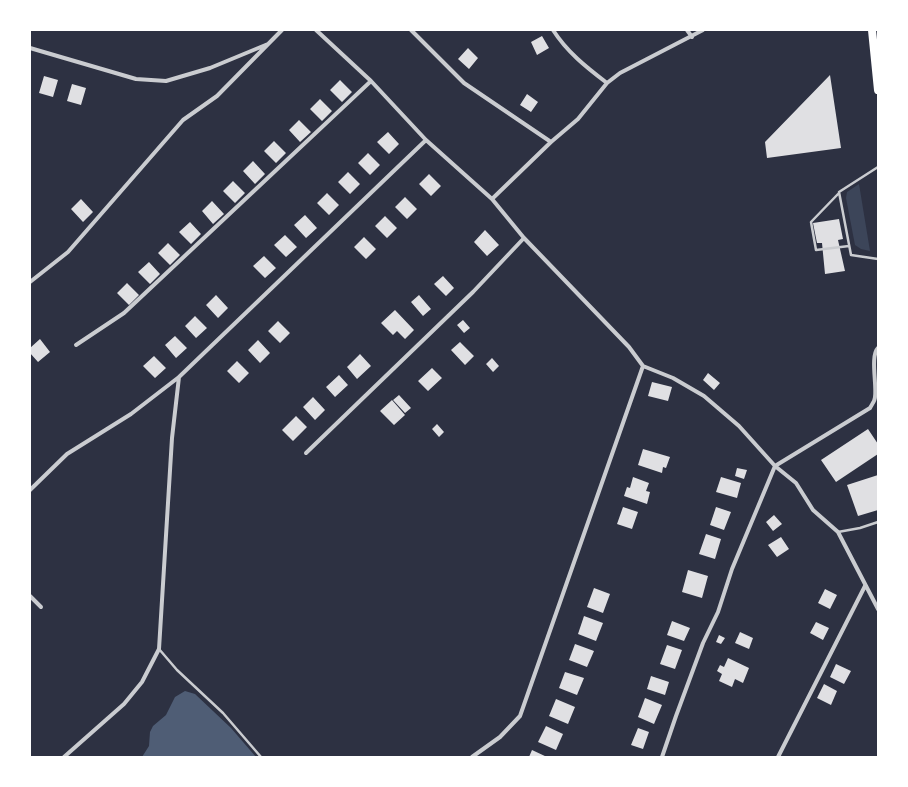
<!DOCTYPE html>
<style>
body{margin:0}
#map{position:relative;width:908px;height:787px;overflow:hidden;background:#2d3142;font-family:"DejaVu Sans",sans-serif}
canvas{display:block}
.frame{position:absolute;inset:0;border:31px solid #fff;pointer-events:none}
</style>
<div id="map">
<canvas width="908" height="787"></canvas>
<div class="frame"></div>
</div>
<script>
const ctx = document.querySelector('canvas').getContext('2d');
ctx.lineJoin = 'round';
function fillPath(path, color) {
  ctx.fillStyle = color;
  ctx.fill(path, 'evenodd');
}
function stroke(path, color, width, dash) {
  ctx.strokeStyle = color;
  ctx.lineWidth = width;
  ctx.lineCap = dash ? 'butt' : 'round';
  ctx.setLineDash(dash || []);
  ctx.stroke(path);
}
const green = new Path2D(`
 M 859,184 L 870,251 L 861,249 L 855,245 L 846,198 L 847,192 Z`);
const water = new Path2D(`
 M 185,691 L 195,694 L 231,728 L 256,757 L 142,757 L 149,746 L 150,732 L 153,726 L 166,715 L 175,697 Z`);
const building = new Path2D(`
 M 542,36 L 549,48 L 537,55 L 531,42 Z
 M 468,48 L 478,58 L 469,69 L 458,59 Z
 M 830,75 L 841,148 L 767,158 L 765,142 Z
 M 44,76 L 58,80 L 53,97 L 39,93 Z
 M 340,80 L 352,92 L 342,102 L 330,90 Z
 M 72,84 L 86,88 L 81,105 L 67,101 Z
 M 527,94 L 538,102 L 531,112 L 520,105 Z
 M 320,99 L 332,111 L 322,121 L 310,109 Z
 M 299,120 L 311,132 L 300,142 L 289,130 Z
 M 388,132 L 399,144 L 389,154 L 377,142 Z
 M 274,141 L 286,153 L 276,163 L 264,151 Z
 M 368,153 L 380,165 L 370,175 L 358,163 Z
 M 253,161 L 265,174 L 255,184 L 243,171 Z
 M 348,172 L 360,184 L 350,194 L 338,182 Z
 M 429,174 L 441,186 L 431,196 L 419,184 Z
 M 233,181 L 245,193 L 235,203 L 223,191 Z
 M 327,193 L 339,205 L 329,215 L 317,203 Z
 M 405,197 L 417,209 L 407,219 L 395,207 Z
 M 81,199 L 93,212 L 83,222 L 71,209 Z
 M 212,201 L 224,214 L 213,224 L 202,211 Z
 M 305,215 L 317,228 L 306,238 L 294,225 Z
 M 385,216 L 397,228 L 387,238 L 375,226 Z
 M 839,219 L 843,239 L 838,240 L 845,271 L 825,274 L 822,243 L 817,243 L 813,223 Z
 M 190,222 L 201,234 L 191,244 L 179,232 Z
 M 485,230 L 499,245 L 487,256 L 474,242 Z
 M 285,235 L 297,247 L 286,257 L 274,245 Z
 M 364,237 L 376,249 L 366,259 L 354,247 Z
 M 168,243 L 180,255 L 170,265 L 158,253 Z
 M 264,256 L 276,268 L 265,278 L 253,266 Z
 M 149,262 L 160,274 L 150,284 L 138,272 Z
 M 443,276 L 454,288 L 446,296 L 434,284 Z
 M 127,283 L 139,295 L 129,305 L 117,293 Z
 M 216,295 L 228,308 L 218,318 L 206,305 Z
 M 419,295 L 431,309 L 423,316 L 411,302 Z
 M 395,310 L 414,330 L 405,339 L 397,331 L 393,335 L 381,323 Z
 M 195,316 L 207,328 L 196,338 L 185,326 Z
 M 463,320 L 470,328 L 464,333 L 457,325 Z
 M 278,321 L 290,333 L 280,343 L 268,331 Z
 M 175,336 L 187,348 L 176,358 L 165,345 Z
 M 40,339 L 50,352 L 38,362 L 30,353 L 30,348 Z
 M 258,340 L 270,353 L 260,363 L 248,350 Z
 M 460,342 L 474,356 L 465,365 L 451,350 Z
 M 360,354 L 371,366 L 357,379 L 347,367 Z
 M 154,356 L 166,368 L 155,378 L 143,366 Z
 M 492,358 L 499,366 L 493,372 L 486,364 Z
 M 237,361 L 249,373 L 239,383 L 227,371 Z
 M 432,368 L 442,378 L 428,391 L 418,381 Z
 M 708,373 L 720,383 L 714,390 L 703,380 Z
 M 339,375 L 348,385 L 335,397 L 326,387 Z
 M 652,382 L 672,387 L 668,401 L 648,396 Z
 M 399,395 L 411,408 L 405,413 L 393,400 Z
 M 313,397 L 325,410 L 315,420 L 303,407 Z
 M 392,400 L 405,415 L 394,425 L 380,411 Z
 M 296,416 L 307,427 L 293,441 L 282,430 Z
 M 437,424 L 444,432 L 439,437 L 432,429 Z
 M 868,429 L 878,444 L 878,454 L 836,482 L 821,460 Z
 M 643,449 L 670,457 L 666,468 L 663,467 L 662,473 L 638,465 Z
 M 737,468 L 747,470 L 744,479 L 735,476 Z
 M 878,475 L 878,510 L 858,516 L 847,485 Z
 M 633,477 L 649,483 L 646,491 L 650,492 L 647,504 L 624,496 L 627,487 L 630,488 Z
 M 721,477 L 741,483 L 737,498 L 716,492 Z
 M 623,507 L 638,512 L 632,529 L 617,524 Z
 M 716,507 L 731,512 L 724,530 L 710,525 Z
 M 774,515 L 782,524 L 773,531 L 766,522 Z
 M 706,534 L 721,539 L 715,559 L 699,554 Z
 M 781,537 L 789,549 L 777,557 L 768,545 Z
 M 688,570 L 708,576 L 702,598 L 682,592 Z
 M 594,588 L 610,594 L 603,613 L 587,607 Z
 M 825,589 L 837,595 L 830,609 L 818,603 Z
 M 584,616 L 603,623 L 596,641 L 578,634 Z
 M 672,621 L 690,628 L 684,641 L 667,635 Z
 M 816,622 L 829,628 L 823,640 L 810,633 Z
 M 740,632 L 753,638 L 749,649 L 735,643 Z
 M 719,635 L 725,638 L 721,644 L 716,642 Z
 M 575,644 L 594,651 L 587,667 L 569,660 Z
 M 667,645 L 682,650 L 675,669 L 660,664 Z
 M 728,658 L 749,668 L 743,683 L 735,679 L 732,687 L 719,681 L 722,674 L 717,671 L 720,665 L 724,667 Z
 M 836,664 L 851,671 L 844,684 L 830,677 Z
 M 565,672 L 584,678 L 577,695 L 559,688 Z
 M 651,676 L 669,682 L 665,695 L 647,689 Z
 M 824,684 L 837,691 L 831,705 L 817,698 Z
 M 645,698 L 662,705 L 654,724 L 638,717 Z
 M 556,699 L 575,707 L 568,724 L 549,716 Z
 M 546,726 L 563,734 L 556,750 L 538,742 Z
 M 638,728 L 649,732 L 643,749 L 631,745 Z
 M 532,750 L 547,757 L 529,757 Z`);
const service = new Path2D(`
 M 878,167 L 839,192 L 851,255 L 878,259
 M 839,193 L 811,222 L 816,250 L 849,246
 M 838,532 L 860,528 L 878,522
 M 159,649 L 177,670 L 223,713 L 261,757`);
const minor = new Path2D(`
 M 316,30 L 371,81 L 426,140 L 492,199 L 524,238 L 629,347 L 643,366 L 673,378 L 704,396 L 739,426 L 775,466 L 796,483 L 813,510 L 838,532 L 878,609
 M 411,30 L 464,83 L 551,142
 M 553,30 C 567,52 586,67 607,83
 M 687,30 L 692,37
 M 30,48 L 136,79 L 166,81 L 210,68 L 268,44
 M 492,199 L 551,142 L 578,119 L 607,83 L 620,73 L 703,30
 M 30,282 L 68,252 L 183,120 L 217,96 L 282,30
 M 76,345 L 124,313 L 371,81
 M 306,453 L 473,292 L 524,238
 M 30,490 L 67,454 L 131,414 L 179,377 L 426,140
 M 30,596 L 41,607
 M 64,757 L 124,704 L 142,682 L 159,649 L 172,438 L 179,377
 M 472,757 L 500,737 L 520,716 L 643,366
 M 662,757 L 676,716 L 703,643 L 718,612 L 732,569 L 775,466 L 870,408 C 872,404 875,401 875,397 C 877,385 870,356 878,348
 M 778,757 L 865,586`);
const primary = new Path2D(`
 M 872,30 L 878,90`);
fillPath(green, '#3c4559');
fillPath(water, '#4f5d75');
fillPath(building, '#e0e0e3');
stroke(service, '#caccd0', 2.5);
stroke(minor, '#caccd0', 4);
stroke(primary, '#fff', 8);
</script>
